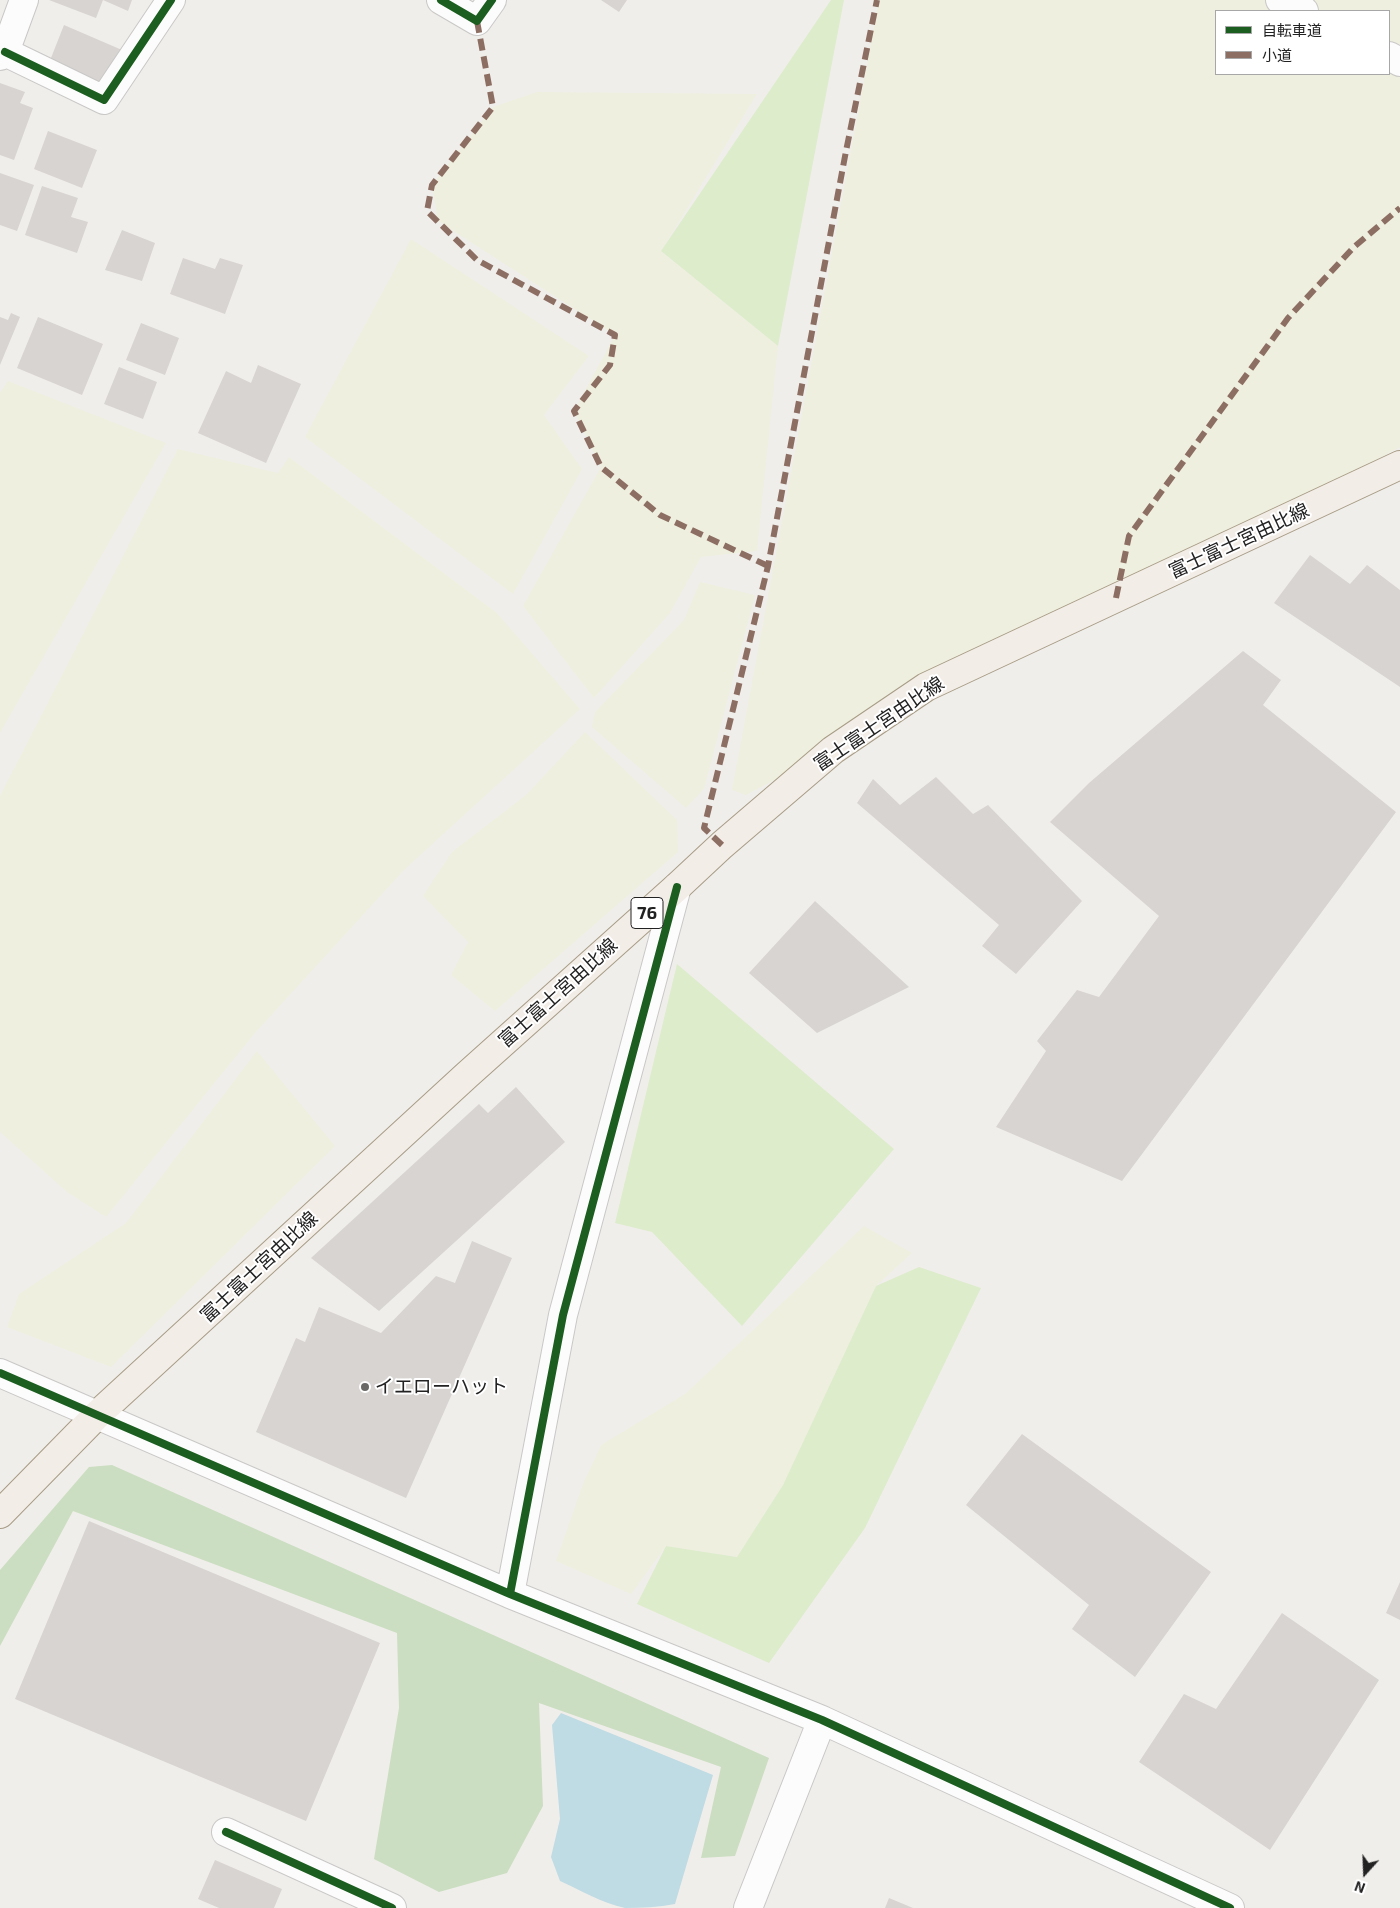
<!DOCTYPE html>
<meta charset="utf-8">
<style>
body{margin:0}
#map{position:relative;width:1400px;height:1908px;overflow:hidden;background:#f0eeeb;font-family:"Exo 2","Noto Sans JP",sans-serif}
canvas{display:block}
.legend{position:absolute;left:1215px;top:10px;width:175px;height:65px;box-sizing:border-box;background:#fff;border:1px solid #a7a7a7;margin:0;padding:6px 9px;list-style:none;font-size:15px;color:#222}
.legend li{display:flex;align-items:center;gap:10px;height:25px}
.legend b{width:25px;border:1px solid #a7a7a7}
.north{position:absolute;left:1340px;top:1848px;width:50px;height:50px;-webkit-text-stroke:4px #fff;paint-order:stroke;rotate:200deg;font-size:14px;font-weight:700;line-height:20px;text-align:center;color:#222}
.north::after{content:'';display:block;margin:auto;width:18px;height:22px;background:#222;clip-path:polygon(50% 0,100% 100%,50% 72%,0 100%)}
</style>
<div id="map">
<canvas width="1400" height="1908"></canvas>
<ul class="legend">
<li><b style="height:6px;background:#1b5e20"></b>自転車道</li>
<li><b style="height:6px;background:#8d6e63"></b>小道</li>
</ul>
<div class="north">N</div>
</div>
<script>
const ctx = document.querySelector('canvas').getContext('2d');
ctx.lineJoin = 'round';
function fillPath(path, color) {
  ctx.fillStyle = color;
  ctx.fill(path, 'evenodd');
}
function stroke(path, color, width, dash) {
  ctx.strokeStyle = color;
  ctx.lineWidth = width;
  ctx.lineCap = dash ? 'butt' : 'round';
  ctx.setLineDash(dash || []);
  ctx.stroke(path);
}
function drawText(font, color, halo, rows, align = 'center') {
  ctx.font = font + ' "Exo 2","Noto Sans JP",sans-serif';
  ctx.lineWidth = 4;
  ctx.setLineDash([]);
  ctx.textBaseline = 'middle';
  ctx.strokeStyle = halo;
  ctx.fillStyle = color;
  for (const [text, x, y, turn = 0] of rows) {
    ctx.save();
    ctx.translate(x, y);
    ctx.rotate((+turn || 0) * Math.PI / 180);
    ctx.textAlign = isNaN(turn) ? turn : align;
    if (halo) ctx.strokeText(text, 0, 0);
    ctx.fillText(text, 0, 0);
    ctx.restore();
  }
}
const farmland = new Path2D(`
 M 879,0 L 1400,0 L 1400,447 L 1147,583 L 746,795 L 732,790 ZM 1216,11 L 1389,11 L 1389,74 L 1216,74 Z
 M 537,92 L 757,94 L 661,251 L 778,346 L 757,551 L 701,557 L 670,613 L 594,698 L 523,606 L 601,467 L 574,411 L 615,335 L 438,221 L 432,185 L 493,107 Z
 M 411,239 L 589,356 L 544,415 L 582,469 L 513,594 L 305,437 Z
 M 8,381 L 166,443 L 0,733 L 0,393 Z
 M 178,449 L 278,473 L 289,457 L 497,613 L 580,709 L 404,870 L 254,1034 L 106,1217 L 67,1192 L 0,1132 L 0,796 Z
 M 700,582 L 755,595 L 704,789 L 686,808 L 592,727 L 595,712 L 684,620 Z
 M 585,732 L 677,820 L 678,852 L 495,1011 L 451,975 L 468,942 L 423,896 L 452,852 L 526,795 Z
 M 257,1051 L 335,1146 L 111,1367 L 7,1327 L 19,1294 L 126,1223 Z
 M 864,1226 L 912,1253 L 876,1286 L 783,1485 L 737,1557 L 666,1546 L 631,1594 L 556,1561 L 583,1484 L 601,1445 L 685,1394 Z`);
const grass = new Path2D(`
 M 831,0 L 844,0 L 778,346 L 661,251 Z
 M 677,964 L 894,1149 L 742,1326 L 652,1232 L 615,1223 Z
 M 919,1267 L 981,1288 L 865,1528 L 769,1663 L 637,1604 L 666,1546 L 737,1557 L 783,1485 L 876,1286 Z`);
const forest = new Path2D(`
 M 112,1465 L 769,1758 L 735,1856 L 701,1858 L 721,1767 L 539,1703 L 543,1806 L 507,1873 L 439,1892 L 374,1859 L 399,1708 L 397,1633 L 73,1511 L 0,1646 L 0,1570 L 89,1467 Z`);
const water = new Path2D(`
 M 561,1713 L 713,1775 L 675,1904 C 659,1907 641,1908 625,1908 C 602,1903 580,1890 560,1881 L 551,1857 L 560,1819 L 552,1725 Z`);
const building = new Path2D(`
 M 49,0 L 132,0 L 128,11 L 103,0 L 96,18 Z
 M 601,0 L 627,0 L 619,12 Z
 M 64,25 L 122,50 L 106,87 L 49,63 Z
 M 0,83 L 25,92 L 20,103 L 33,108 L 14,160 L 0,155 Z
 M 48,131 L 97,150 L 82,188 L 34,169 Z
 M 0,173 L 34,185 L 17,231 L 0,225 Z
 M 42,186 L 78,198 L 71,217 L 88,222 L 77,253 L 25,235 Z
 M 122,230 L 155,243 L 142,281 L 105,270 Z
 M 183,258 L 215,269 L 220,258 L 243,265 L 225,314 L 170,294 Z
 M 11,313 L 20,317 L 0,365 L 0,317 L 8,320 Z
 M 38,317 L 103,344 L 82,395 L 17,368 Z
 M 141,323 L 179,338 L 165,375 L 126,360 Z
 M 258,365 L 301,384 L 266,463 L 198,433 L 226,371 L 251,383 Z
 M 119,367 L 157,382 L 143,419 L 104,404 Z
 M 1310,555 L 1350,584 L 1367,565 L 1400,590 L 1400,687 L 1274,603 Z
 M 1243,651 L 1281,680 L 1263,705 L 1396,812 L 1122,1181 L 996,1127 L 1046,1051 L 1037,1041 L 1077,990 L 1099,997 L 1159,916 L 1050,822 L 1089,783 Z
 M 936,777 L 973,814 L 988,805 L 1082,901 L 1016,974 L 982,946 L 999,925 L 857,803 L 873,779 L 900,805 Z
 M 815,901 L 909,987 L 817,1033 L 749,973 Z
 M 516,1087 L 565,1142 L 379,1311 L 311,1258 L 479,1104 L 488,1113 Z
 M 472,1241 L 512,1258 L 406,1498 L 256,1432 L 296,1338 L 305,1342 L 319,1307 L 381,1333 L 436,1276 L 455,1283 Z
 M 1022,1434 L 1211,1572 L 1135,1677 L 1072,1629 L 1089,1605 L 966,1505 Z
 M 89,1521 L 380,1643 L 306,1821 L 15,1699 Z
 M 1400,1582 L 1400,1620 L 1386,1613 Z
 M 1282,1613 L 1379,1680 L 1270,1850 L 1139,1762 L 1184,1694 L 1216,1709 Z
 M 215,1860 L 282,1889 L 274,1908 L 219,1908 L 198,1899 Z
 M 889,1898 L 913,1908 L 885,1908 Z`);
const minor = new Path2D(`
 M 441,0 L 477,21 L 492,0
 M 1280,0 L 1304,11
 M 5,52 L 104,100 L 171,0
 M 0,56 L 5,52 L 24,0
 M 1389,56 L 1400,62
 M 0,1373 L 510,1594 L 822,1720 L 1230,1908
 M 510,1594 L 563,1315 L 677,887
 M 226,1832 L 392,1908
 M 748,1908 L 822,1720`);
const major = new Path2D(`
 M 0,1514 L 98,1414 L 467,1075 L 677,887 L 722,845 L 833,750 L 926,687 L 1400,465`);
const quiet = new Path2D(`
 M 477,21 L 493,107 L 432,185 L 427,211 L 477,260 L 615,335 L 610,365 L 574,411 L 601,467 L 660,515 L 768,566
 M 1116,598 L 1129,536 L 1288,318 L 1354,247 L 1400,208
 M 722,845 L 704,828 L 768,566 L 846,151 L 877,0`);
const cycleway = new Path2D(`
 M 441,0 L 477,21 L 492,0
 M 5,52 L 104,100 L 171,0
 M 0,1373 L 510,1594 L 822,1720 L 1230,1908
 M 510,1594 L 563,1315 L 677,887
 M 226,1832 L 392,1908`);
const markers = [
 [365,1387,5,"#6a6968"]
];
const shields = [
 [647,913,32]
];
const shieldNames = [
 ["76",647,913]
];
const streetNames = [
 ["富士富士宮由比線",1239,541,-25],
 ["富士富士宮由比線",879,724,-34],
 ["富士富士宮由比線",558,993,-42],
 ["富士富士宮由比線",259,1267,-43]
];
const poiNames = [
 ["イエローハット",375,1387]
];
fillPath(farmland, '#efefdf');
fillPath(grass, '#ddeccb');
fillPath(forest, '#cbdec1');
fillPath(water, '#bfdbe3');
fillPath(building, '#d7d4d2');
stroke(minor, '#c9c8c7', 30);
stroke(major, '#a79c86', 30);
stroke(minor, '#fdfcfc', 28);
stroke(major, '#f3ede7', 28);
stroke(quiet, '#8d6e63', 6, [12, 6]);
stroke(cycleway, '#1b5e20', 8);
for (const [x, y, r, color] of markers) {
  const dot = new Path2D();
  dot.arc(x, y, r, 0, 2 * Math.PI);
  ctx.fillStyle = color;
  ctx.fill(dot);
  stroke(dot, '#fff', 2);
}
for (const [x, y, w] of shields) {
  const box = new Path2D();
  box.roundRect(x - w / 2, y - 15.5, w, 31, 4);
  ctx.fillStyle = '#fff';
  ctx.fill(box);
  stroke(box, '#222', 1);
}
drawText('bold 18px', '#222', null, shieldNames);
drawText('19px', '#222', '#fff', streetNames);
drawText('19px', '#222', '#fff', poiNames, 'left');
</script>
